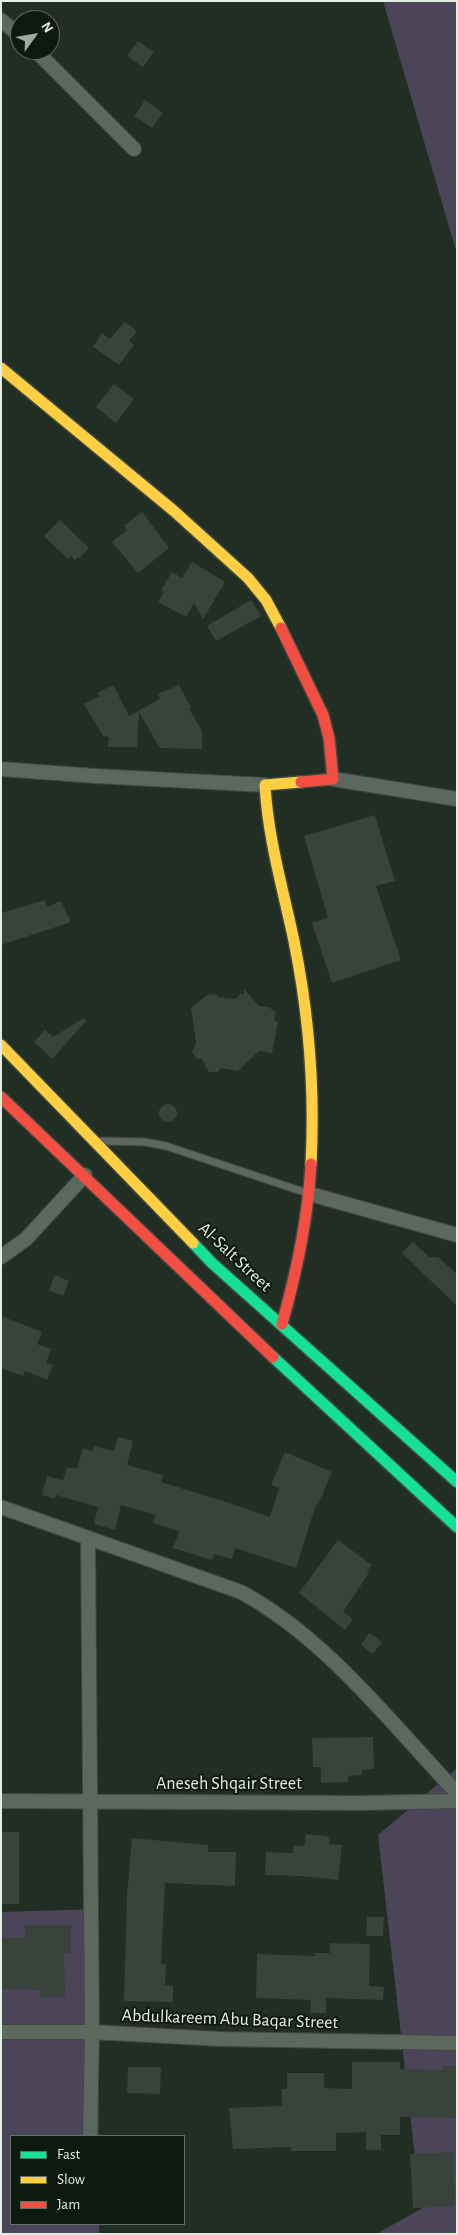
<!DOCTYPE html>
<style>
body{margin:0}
#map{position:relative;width:458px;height:2235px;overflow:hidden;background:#212e24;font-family:"Alegreya Sans",sans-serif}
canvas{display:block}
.frame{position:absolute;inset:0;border:2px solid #e0efe2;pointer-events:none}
.legend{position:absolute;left:10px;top:2135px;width:175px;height:90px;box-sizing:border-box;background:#0e1910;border:1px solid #626f64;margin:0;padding:6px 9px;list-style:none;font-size:15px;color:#e0efe2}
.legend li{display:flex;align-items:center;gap:10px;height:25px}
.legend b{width:25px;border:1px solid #626f64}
.north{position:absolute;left:10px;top:10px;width:50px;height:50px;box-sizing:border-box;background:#0e1910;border:1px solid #626f64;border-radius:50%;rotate:58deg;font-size:14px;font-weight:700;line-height:20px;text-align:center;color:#e0efe2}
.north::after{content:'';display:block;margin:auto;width:18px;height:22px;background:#9daba0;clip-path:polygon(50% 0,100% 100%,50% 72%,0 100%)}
</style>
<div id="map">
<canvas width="458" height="2235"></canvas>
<div class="frame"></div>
<ul class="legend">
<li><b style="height:6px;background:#16e098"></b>Fast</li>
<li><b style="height:6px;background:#ffcf43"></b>Slow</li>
<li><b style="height:6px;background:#f24e42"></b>Jam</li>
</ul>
<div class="north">N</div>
</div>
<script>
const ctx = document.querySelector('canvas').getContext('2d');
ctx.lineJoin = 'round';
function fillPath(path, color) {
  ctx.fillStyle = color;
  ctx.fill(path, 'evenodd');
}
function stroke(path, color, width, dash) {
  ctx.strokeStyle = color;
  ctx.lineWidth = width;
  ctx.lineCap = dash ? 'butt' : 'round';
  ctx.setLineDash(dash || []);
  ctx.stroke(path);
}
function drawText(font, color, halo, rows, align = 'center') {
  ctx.font = font + ' "Alegreya Sans",sans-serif';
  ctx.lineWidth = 4;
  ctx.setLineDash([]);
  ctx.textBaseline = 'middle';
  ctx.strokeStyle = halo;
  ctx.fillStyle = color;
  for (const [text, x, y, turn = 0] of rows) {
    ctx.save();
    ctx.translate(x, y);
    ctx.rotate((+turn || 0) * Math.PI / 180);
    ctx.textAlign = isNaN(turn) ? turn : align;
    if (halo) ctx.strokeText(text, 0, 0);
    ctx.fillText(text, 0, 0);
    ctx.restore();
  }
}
const green = new Path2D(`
 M 383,1 L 457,1 L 457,254 Z
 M 457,1768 L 457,2234 L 376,2234 L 421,2209 L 378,1835 Z
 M 98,1909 L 99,2136 L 11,2136 L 11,2224 L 99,2224 L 99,2234 L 1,2234 L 1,1912 Z`);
const building = new Path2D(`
 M 138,41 L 154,52 L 143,67 L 127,56 Z
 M 145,100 L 163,113 L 152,128 L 134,116 Z
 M 125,322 L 137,331 L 129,341 L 134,345 L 119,365 L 93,347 L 102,333 L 110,339 Z
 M 114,384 L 134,399 L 116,423 L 96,407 Z
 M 142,512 L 169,548 L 138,573 L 112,542 L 127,530 L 124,526 Z
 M 60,520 L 89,548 L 79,558 L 78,557 L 75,560 L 71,556 L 68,559 L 44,536 Z
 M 192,562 L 225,582 L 203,619 L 194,603 L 186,617 L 158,602 L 164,592 L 161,590 L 172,572 L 182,578 Z
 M 251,600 L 261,616 L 216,641 L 207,626 Z
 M 113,685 L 129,716 L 160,699 L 158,694 L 179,685 L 191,708 L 189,709 L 202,731 L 202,749 L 160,748 L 139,712 L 137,747 L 108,747 L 109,737 L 103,736 L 84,704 L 100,696 L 97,693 Z
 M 375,815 L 395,881 L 376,886 L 401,960 L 332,983 L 312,923 L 328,918 L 304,836 Z
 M 45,900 L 47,907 L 61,901 L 71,922 L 1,945 L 1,913 Z
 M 244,989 L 259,1006 L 269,1007 L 276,1013 L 274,1020 L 278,1022 L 272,1053 L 259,1051 L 238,1071 L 221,1068 L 218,1072 L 209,1072 L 202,1059 L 197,1059 L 192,1052 L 196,1043 L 191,1008 L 207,995 L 216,994 L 218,997 L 236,999 L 240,994 L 244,994 Z
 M 84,1018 L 86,1021 L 52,1059 L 34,1042 L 45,1030 L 53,1037 Z
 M159 1113a9 9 0 1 1 18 0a9 9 0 1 1-18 0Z
 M 413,1242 L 429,1257 L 438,1257 L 457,1274 L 457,1306 L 402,1253 Z
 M 55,1275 L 69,1281 L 63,1296 L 49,1290 Z
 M 1,1316 L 42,1332 L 37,1344 L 51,1349 L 46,1363 L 53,1365 L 47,1380 L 25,1371 L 23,1376 L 1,1368 Z
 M 118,1437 L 133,1441 L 127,1465 L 163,1475 L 161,1482 L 229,1503 L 270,1517 L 279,1488 L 271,1485 L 285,1452 L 332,1472 L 318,1505 L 316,1504 L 296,1568 L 235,1548 L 232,1559 L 214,1554 L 212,1560 L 173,1548 L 179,1531 L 153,1523 L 156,1515 L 121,1505 L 115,1530 L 94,1524 L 98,1507 L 56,1495 L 55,1499 L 42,1495 L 47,1476 L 63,1480 L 67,1467 L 77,1469 L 83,1448 L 92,1451 L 94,1446 L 114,1451 Z
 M 338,1540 L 372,1565 L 367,1572 L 369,1573 L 343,1612 L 353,1619 L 345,1630 L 299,1593 Z
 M 369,1633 L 382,1642 L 373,1654 L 361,1645 Z
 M 373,1737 L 374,1769 L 362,1770 L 362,1775 L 348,1776 L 348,1782 L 321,1783 L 321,1767 L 313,1767 L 312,1738 Z
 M 1,1832 L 19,1832 L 19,1904 L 1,1904 Z
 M 306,1834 L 330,1837 L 329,1844 L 342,1845 L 338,1880 L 301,1876 L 265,1875 L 266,1852 L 293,1853 L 294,1845 L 304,1846 Z
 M 132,1838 L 208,1845 L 208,1852 L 236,1852 L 235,1886 L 165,1883 L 161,1964 L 166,1964 L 165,1985 L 173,1986 L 173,2002 L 124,2001 L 127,1895 Z
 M 367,1917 L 384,1917 L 383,1936 L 366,1936 Z
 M 25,1925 L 71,1925 L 71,1953 L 64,1953 L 65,1997 L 40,1997 L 41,1990 L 1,1989 L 1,1938 L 25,1938 Z
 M 330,1943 L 370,1944 L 369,1986 L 384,1987 L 383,2000 L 326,1998 L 326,2013 L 310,2013 L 311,2000 L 256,1998 L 257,1954 L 315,1956 L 315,1953 L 330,1953 Z
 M 352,2062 L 400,2062 L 400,2069 L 443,2070 L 443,2066 L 457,2066 L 457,2118 L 400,2117 L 400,2135 L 381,2135 L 381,2150 L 366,2150 L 366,2132 L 336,2133 L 336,2151 L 291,2151 L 291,2147 L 233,2149 L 229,2108 L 282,2106 L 282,2089 L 287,2089 L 287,2073 L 324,2073 L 324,2088 L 352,2089 Z
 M 128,2067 L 161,2067 L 160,2094 L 127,2093 Z
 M 453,2152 L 455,2206 L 413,2208 L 410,2154 Z`);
const lane = new Path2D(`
 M 101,1141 L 145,1142 L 166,1146 L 307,1193`);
const street = new Path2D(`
 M 1,20 L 20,36
 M 35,50 L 134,149
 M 1,769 L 95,776 L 265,785
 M 333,779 L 457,799
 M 310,1194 L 457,1235
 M 1,1257 L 26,1239 L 85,1175
 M 1,1507 L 241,1592 C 326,1638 391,1723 457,1793
 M 88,1539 L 92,2032 L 90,2136
 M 1,1801 L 360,1803 L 457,1801
 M 1,2032 L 92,2032 L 220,2039 L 457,2043`);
const fast = new Path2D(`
 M 193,1243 L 212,1263 L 457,1482
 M 273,1357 L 457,1527`);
const slow = new Path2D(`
 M 1,368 L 174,511 L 248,578 L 266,600 L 281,628
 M 301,782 L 265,785 C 268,839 283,889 294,941 C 309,1015 315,1089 311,1164
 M 1,1045 L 193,1243`);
const jam = new Path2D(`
 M 281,628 L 323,715 L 329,738 L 333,779 L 301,782
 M 1,1097 L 273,1357
 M 282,1324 C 297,1271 308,1218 311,1164`);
const streetNames = [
 ["Al-Salt Street",235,1257,43],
 ["Aneseh Shqair Street",229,1784],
 ["Abdulkareem Abu Baqar Street",230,2019,2]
];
fillPath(green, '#4c4559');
fillPath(building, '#39433b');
stroke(lane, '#3e4940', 9);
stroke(street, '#3e4940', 16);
stroke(fast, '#3e4940', 14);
stroke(slow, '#3e4940', 14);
stroke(jam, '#3e4940', 14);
stroke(lane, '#5c675f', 7);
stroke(street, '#5c675f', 14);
stroke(fast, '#16e098', 11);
stroke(slow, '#ffcf43', 11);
stroke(jam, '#f24e42', 11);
drawText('18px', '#e0efe2', '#0e1910', streetNames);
</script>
